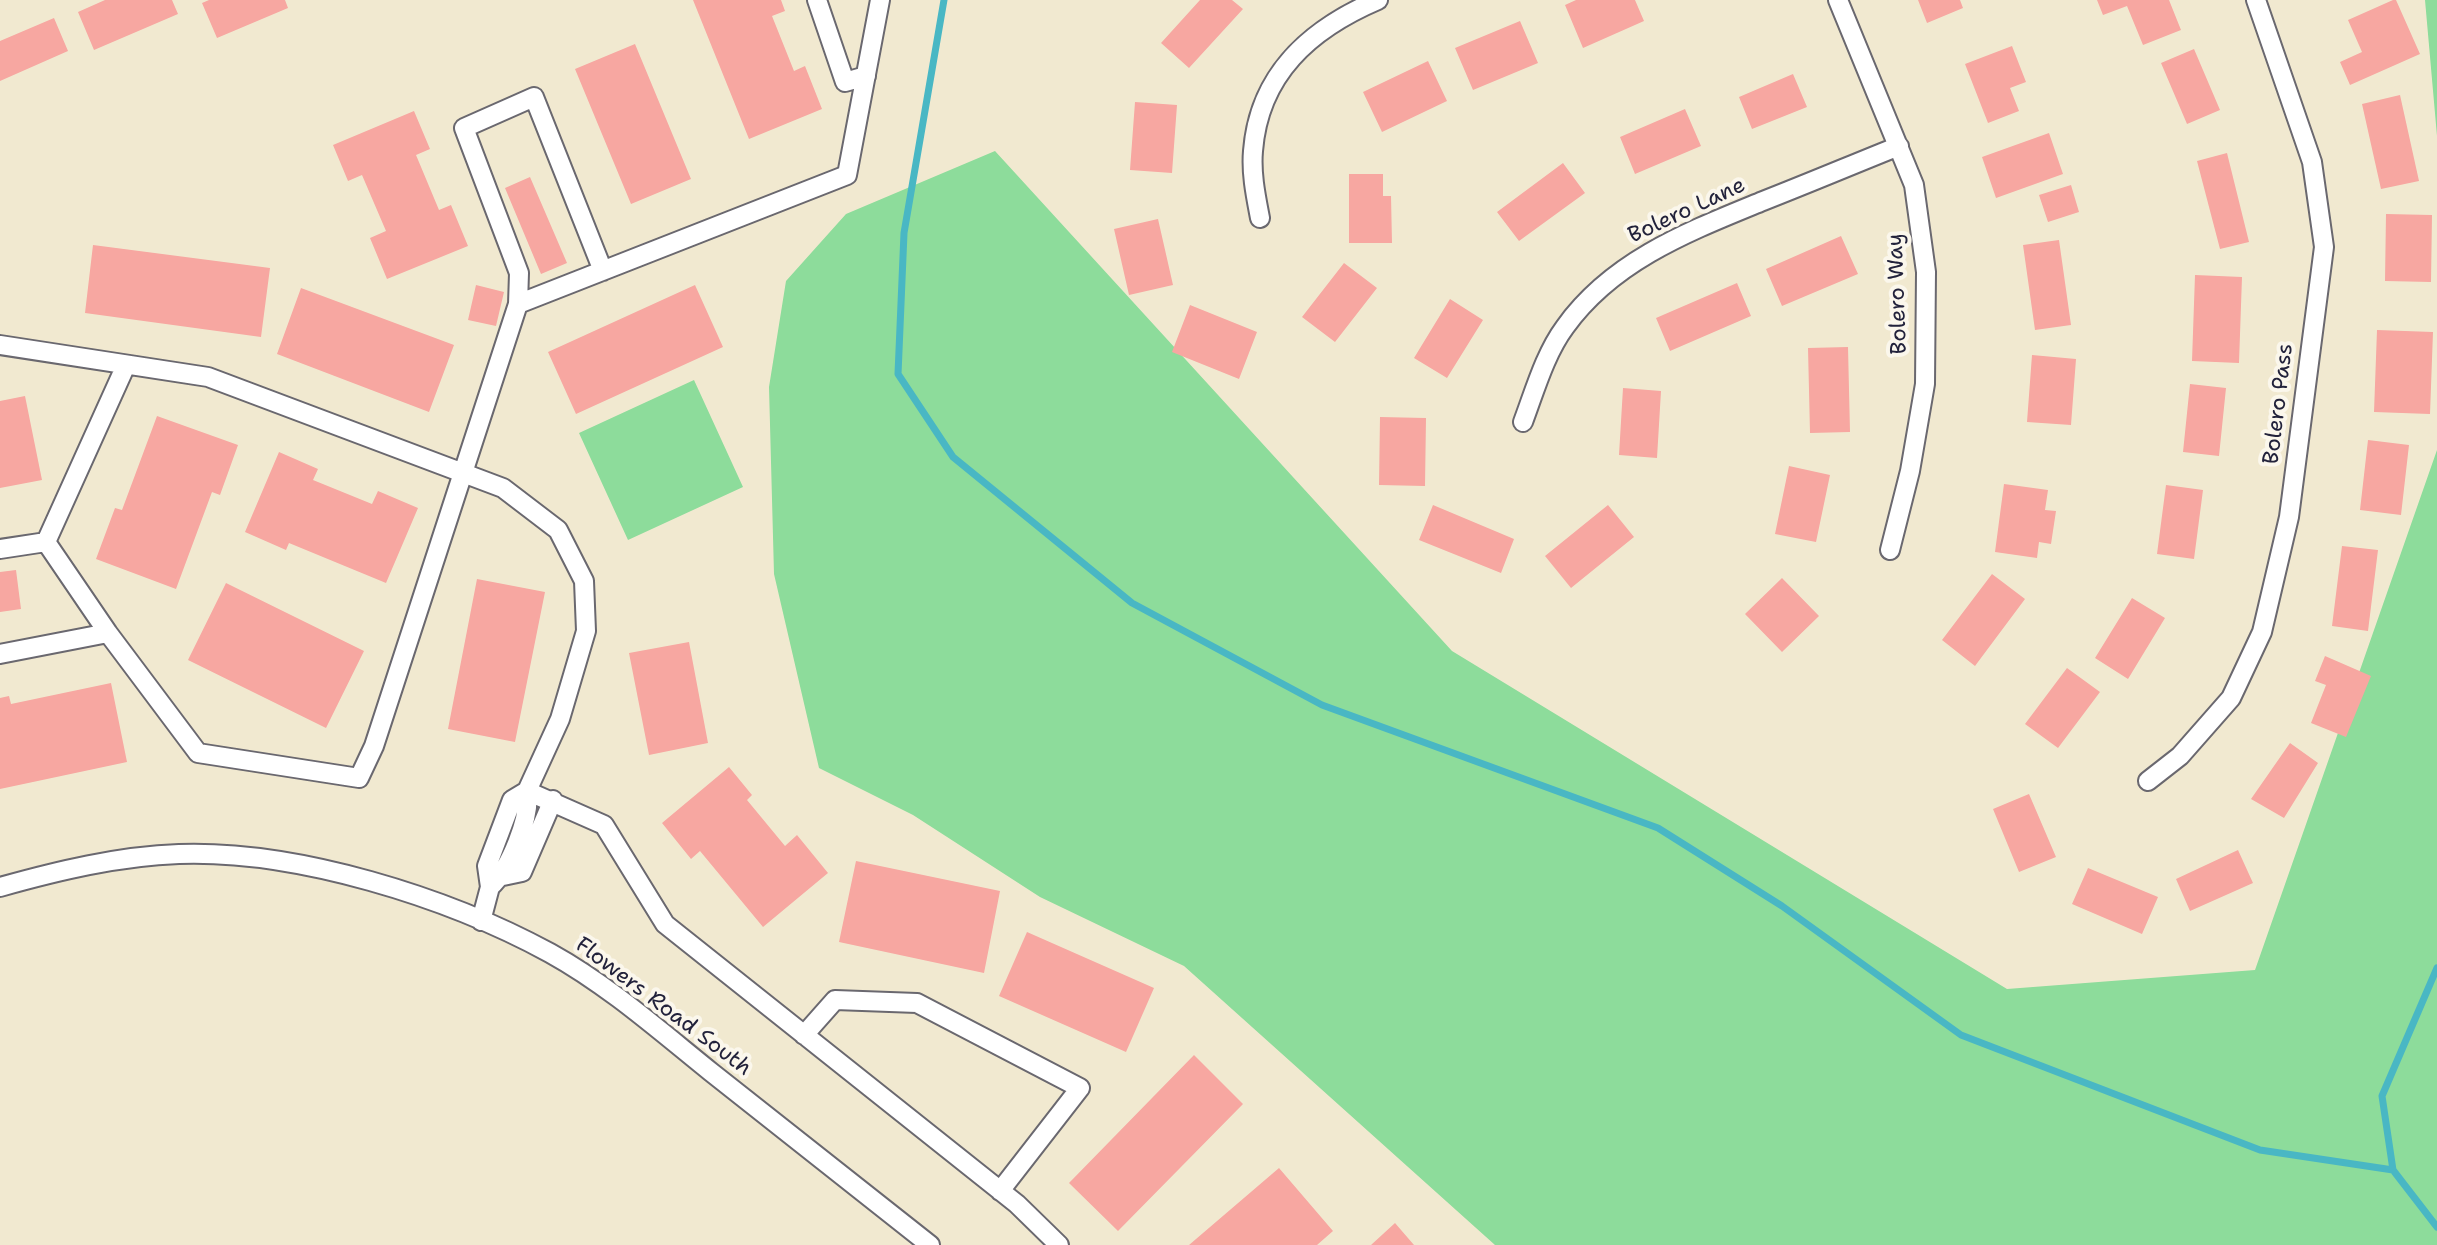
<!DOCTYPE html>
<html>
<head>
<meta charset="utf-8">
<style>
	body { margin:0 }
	canvas { display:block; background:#f1e9d0 }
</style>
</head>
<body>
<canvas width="2437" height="1245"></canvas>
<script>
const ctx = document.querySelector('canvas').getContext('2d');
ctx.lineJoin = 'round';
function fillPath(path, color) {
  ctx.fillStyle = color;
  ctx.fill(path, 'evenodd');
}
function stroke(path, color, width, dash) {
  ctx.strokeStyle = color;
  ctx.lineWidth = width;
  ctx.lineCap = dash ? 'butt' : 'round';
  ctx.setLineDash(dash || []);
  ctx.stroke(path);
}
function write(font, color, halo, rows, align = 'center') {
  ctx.font = font + ' "Shantell Sans",sans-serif';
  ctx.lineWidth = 8;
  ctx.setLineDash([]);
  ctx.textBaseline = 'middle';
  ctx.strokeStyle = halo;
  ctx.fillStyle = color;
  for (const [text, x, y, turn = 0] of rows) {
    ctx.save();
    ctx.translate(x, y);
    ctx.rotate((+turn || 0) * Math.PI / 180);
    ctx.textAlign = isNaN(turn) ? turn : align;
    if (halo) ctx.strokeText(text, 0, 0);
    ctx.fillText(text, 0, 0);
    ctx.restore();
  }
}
const green = new Path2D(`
	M 2425,0 L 2437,0 L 2437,136 Z
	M 995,151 L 1452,651 L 2007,989 L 2255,970 L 2437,450 L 2437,1245 L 1495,1245 L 1184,966 L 1040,897 L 913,815 L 819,768 L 774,574 L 769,387 L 786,281 L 846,214 Z
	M 694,380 L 743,487 L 628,540 L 579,433 Z`);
const stream = new Path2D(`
	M 944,0 L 904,233 L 898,374 L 953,457 L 1132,603 L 1322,705 L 1658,828 L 1782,906 L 1961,1035 L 2260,1150 L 2393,1170
	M 2437,968 L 2382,1096 L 2393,1170 L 2437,1227`);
const building = new Path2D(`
	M 105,0 L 172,0 L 178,14 L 94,50 L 78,12 Z
	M 209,0 L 285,0 L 288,8 L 217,38 L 202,3 Z
	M 693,0 L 781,0 L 785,11 L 772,16 L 794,71 L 805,66 L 822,109 L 749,139 Z
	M 1200,0 L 1232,0 L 1243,9 L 1189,68 L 1161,43 Z
	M 1576,0 L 1635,0 L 1644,21 L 1583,48 L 1565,5 Z
	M 1918,0 L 1960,0 L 1963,8 L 1927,23 Z
	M 2097,0 L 2169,0 L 2181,30 L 2143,45 L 2127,6 L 2103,15 Z
	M 2393,0 L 2396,0 L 2420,54 L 2350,85 L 2340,62 L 2362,52 L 2348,20 Z
	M 54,18 L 68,51 L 0,81 L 0,41 Z
	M 1520,21 L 1538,63 L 1473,90 L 1455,48 Z
	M 635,44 L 691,179 L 631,204 L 575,69 Z
	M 2012,46 L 2026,82 L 2010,88 L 2019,111 L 1988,123 L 1965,64 Z
	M 2194,49 L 2220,110 L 2187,124 L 2161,63 Z
	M 1428,61 L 1447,101 L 1382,132 L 1363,92 Z
	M 1793,74 L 1807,107 L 1752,129 L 1739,97 Z
	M 2400,95 L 2419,181 L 2381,189 L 2362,104 Z
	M 1135,102 L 1177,105 L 1172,173 L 1130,170 Z
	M 1685,109 L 1701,146 L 1635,174 L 1620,137 Z
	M 414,111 L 430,149 L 416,155 L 439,210 L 451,205 L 468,246 L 387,279 L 370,238 L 386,231 L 362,175 L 348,181 L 333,145 Z
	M 2049,133 L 2063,174 L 1996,198 L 1982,157 Z
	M 2227,153 L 2249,242 L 2220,249 L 2197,161 Z
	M 1563,163 L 1585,193 L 1519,241 L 1497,212 Z
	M 1349,174 L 1383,174 L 1383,196 L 1391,196 L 1392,243 L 1349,243 Z
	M 530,177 L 567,263 L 541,274 L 505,188 Z
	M 2071,185 L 2079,212 L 2048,222 L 2039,195 Z
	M 2386,214 L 2432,215 L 2431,282 L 2385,281 Z
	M 1158,219 L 1173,285 L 1129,295 L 1114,229 Z
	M 1841,236 L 1858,274 L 1782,306 L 1766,269 Z
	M 2059,240 L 2071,325 L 2035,330 L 2023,245 Z
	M 93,245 L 270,268 L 261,337 L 85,313 Z
	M 1344,263 L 1377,288 L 1335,342 L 1302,317 Z
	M 2195,275 L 2242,277 L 2239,363 L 2192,361 Z
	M 1737,283 L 1751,316 L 1670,351 L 1656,318 Z
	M 476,285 L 504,292 L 496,326 L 468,320 Z
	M 695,285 L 723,347 L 576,414 L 548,352 Z
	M 301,288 L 454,345 L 429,412 L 277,354 Z
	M 1450,299 L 1483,320 L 1447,378 L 1414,358 Z
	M 1190,305 L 1257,332 L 1239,379 L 1172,352 Z
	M 2377,330 L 2433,332 L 2430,414 L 2374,412 Z
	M 1848,347 L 1850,432 L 1810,433 L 1808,348 Z
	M 2032,355 L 2076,359 L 2071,425 L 2027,422 Z
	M 2190,384 L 2226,388 L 2219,456 L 2183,452 Z
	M 1623,388 L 1661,391 L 1657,458 L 1619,455 Z
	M 25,396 L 42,480 L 0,488 L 0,401 Z
	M 157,416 L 238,445 L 220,495 L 212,492 L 176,589 L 96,559 L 115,508 L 122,510 Z
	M 1380,417 L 1426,418 L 1425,486 L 1379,485 Z
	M 2368,440 L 2409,445 L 2401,515 L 2360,510 Z
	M 279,452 L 318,469 L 313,480 L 372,504 L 378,491 L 418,508 L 386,583 L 289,543 L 286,550 L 245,532 Z
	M 1789,466 L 1830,475 L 1816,542 L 1775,534 Z
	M 2004,484 L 2048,490 L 2045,510 L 2056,511 L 2051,544 L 2039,542 L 2037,558 L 1995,552 Z
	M 2166,485 L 2203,490 L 2194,559 L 2157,554 Z
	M 1433,505 L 1514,539 L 1501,573 L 1419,540 Z
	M 1608,505 L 1634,537 L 1571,588 L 1545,556 Z
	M 2342,546 L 2378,550 L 2368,631 L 2332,626 Z
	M 16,570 L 21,609 L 0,612 L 0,572 Z
	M 1992,574 L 2025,599 L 1975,666 L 1942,640 Z
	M 1782,578 L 1819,616 L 1782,652 L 1745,614 Z
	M 477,579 L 545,592 L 515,742 L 448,729 Z
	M 226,583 L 364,651 L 326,728 L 188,660 Z
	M 2132,598 L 2165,618 L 2128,679 L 2095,658 Z
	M 689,642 L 708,743 L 649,755 L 629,653 Z
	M 2325,656 L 2371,676 L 2346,737 L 2311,723 L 2326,685 L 2315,681 Z
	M 2067,668 L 2100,692 L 2058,748 L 2025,724 Z
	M 111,683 L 127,762 L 0,789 L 0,698 L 9,696 L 11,704 Z
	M 2290,743 L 2318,763 L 2284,818 L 2251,799 Z
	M 729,767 L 752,795 L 747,800 L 785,846 L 797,835 L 828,873 L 763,927 L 700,851 L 691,859 L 662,823 Z
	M 2029,794 L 2056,857 L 2019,872 L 1993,809 Z
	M 2238,850 L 2253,883 L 2190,911 L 2176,879 Z
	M 856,861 L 1000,891 L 984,973 L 839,942 Z
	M 2088,868 L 2158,897 L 2142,934 L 2072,904 Z
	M 1027,932 L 1154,988 L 1126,1052 L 999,996 Z
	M 1194,1055 L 1243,1104 L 1118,1231 L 1069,1183 Z
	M 1279,1168 L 1333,1231 L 1317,1245 L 1189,1245 Z
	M 1395,1223 L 1414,1245 L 1371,1245 Z`);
const street = new Path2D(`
	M 817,0 L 845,82 L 866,76
	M 1838,0 L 1914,185 L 1926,272 L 1925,384 L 1910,471 L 1890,550
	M 1260,218 C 1256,197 1251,174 1253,151 C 1259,74 1310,29 1378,0
	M 518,304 L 847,175 L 880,0
	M 0,345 L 208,377 L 503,488 L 558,530 L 584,581 L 586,631 L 560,719 L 527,791 L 604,825 L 665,924 L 1017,1204 L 1059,1245
	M 1523,422 C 1535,390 1545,354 1565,327 C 1613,260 1690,231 1763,201 C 1809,183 1854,164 1899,146
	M 46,542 L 108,633 L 198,753 L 359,778 L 374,746 L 518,304 L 519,273 L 464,128 L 534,97 L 603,271
	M 46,542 L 126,365
	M 0,549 L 46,542
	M 0,654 L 108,633
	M 2148,781 L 2180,756 L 2231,698 L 2262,632 L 2289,517 L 2324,247 L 2312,162 L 2256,0
	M 503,876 L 522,872 L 553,800
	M 0,887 C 57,871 119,856 179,854 C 297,850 447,897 550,953 C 608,985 660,1031 711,1072 C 784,1129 857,1187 930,1245
	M 481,921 L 490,887 L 487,866 L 512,800 L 527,791 C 531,817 510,869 490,887
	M 804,1035 L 835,1000 L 917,1003 L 1080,1088 L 1000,1191`);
const streetNames = [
	["Bolero Lane",1687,211,-25],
	["Bolero Way",1898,294,-92],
	["Bolero Pass",2279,404,-83],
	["Flowers Road South",663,1007,37]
];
fillPath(green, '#8ddc9b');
stroke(stream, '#49b7c4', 7);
fillPath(building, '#f7a7a1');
stroke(street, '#6a686f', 22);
stroke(street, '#fff', 18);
write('22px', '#22223b', '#fbf7ec', streetNames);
</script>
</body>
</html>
